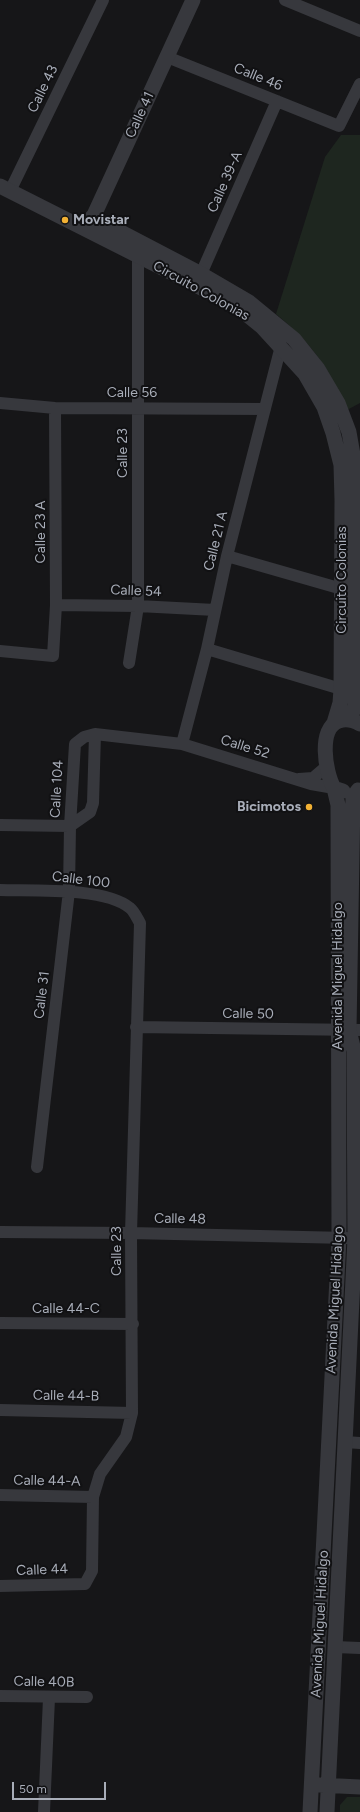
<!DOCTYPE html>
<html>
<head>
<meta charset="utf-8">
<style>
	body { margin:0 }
	#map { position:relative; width:360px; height:1812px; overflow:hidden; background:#161618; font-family:Figtree,sans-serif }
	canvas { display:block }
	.scale { position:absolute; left:12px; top:1782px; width:94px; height:18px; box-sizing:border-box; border:2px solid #a8adb8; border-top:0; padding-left:5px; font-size:12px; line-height:14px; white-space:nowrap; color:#a8adb8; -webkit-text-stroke:3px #111113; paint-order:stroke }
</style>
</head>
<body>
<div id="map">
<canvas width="360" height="1812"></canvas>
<div class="scale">50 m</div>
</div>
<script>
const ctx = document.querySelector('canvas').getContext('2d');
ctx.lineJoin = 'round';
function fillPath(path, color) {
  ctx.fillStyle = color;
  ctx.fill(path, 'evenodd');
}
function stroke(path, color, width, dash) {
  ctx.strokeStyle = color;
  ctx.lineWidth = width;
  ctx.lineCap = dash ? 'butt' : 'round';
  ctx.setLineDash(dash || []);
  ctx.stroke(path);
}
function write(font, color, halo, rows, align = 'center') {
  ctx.font = font + ' Figtree,sans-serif';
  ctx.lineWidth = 4;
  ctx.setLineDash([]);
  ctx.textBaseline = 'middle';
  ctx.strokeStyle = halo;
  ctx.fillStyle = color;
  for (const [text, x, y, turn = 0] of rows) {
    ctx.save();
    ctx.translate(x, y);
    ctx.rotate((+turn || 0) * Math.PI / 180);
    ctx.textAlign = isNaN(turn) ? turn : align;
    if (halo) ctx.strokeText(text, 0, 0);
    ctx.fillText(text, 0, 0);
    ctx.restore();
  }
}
const green = new Path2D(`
	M 341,135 L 360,135 L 360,403 L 347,410 C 339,395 333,380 324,366 C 311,345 294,329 276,314 L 325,157 Z
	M 347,1797 L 360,1797 L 360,1812 L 340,1812 L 340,1805 Z`);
const minor = new Path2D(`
	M 285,0 L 360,31
	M 167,57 L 339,126 L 360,84
	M 10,191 L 103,0
	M 201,274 L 277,101
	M 0,403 L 55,408 L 265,409
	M 227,556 L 349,591
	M 56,605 L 138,606 L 215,610
	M 207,649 L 341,689
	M 0,651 L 53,656 L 56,605 L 55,408
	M 129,663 L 138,606 L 138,257 L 143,251
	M 182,744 L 207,649 L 227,556 L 281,346
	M 299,779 L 313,778 L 327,766
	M 0,825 L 70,826 L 90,812 L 93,803 L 95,734
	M 0,890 C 33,891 105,887 130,908 C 134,911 137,918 140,923 L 131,1233 L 132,1413 L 126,1437 L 100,1474 L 93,1497 L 92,1571 L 85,1584 L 0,1586
	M 136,1027 L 360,1030
	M 37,1167 L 69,891 L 70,826 L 75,744 L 84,737 L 95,734 L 182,744 L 311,784 L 334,788
	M 0,1232 L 131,1233 L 347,1238
	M 0,1323 L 133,1324
	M 0,1410 L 132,1413
	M 345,1442 L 360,1443
	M 0,1495 L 93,1497
	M 335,1647 L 360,1648
	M 0,1696 L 87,1697
	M 44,1812 L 49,1698`);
const tertiary = new Path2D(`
	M 0,186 L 192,283 L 241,310 L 262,327 L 305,374 L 324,407 L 333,433 L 341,465 L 342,500 L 341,689 L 340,703 L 334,723
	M 92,217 L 201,274 L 249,302 L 294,339 L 318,369 L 338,403 L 349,432 L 355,466 L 357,501 L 355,706 L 350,719
	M 89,226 L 193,0
	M 343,791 L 334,788 C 325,772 318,728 339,721 C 347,718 353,720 360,724
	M 319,1785 L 360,1787
	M 310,1812 L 339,1238 L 338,805 L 334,788
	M 327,1812 L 355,1238 L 354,1051 L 349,1030 L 353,797 L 358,790`);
const markers = [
	[65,220,4,"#f2b134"],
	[309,807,4,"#f2b134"]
];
const streetNames = [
	["Calle 46",258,77,22],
	["Calle 43",43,89,-64],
	["Calle 41",140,115,-65],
	["Calle 39-A",225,182,-66],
	["Circuito Colonias",201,291,29],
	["Calle 56",132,393],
	["Calle 23",123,453,-90],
	["Calle 23 A",41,532,-90],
	["Calle 21 A",216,541,-76],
	["Circuito Colonias",342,580,-90],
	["Calle 54",136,591,2],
	["Calle 52",245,747,17],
	["Calle 104",57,789,-87],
	["Calle 100",81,880,7],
	["Avenida Miguel Hidalgo",338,976,-90],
	["Calle 31",42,995,-83],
	["Calle 50",248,1014,1],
	["Calle 48",180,1219,1],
	["Calle 23",117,1251,-90],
	["Avenida Miguel Hidalgo",335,1300,-87],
	["Calle 44-C",66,1309],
	["Calle 44-B",66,1396,1],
	["Calle 44-A",47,1481,1],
	["Calle 44",42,1570,-2],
	["Avenida Miguel Hidalgo",320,1624,-87],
	["Calle 40B",44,1682,1]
];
const poiNames = [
	["Movistar",73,220],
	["Bicimotos",301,807,"right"]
];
fillPath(green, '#1e261f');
stroke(minor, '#37383d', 12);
stroke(tertiary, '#37383d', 15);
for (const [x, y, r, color] of markers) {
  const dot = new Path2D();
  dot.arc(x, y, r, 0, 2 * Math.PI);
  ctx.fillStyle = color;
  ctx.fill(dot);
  stroke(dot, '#111113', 1.5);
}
write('14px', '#a8adb8', '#111113', streetNames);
write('bold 14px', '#a8adb8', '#111113', poiNames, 'left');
</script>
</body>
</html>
